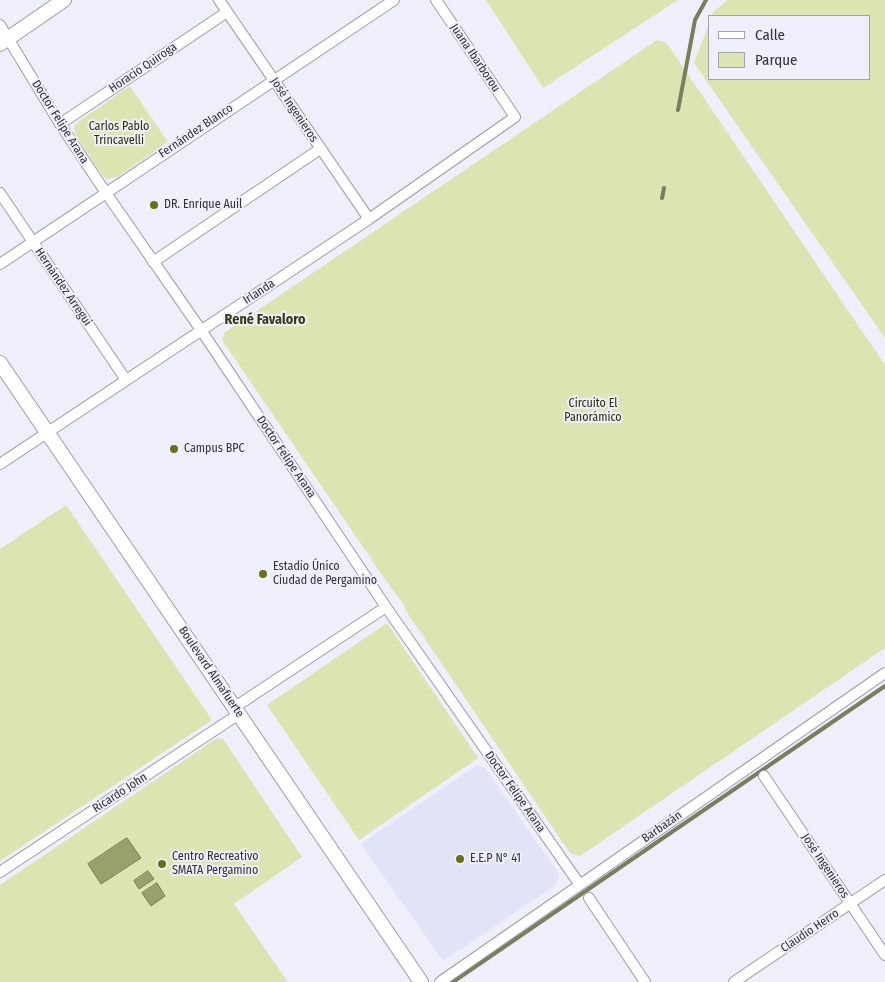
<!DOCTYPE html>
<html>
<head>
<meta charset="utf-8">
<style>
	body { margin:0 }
	#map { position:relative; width:885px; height:982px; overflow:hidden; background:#eeeffb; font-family:"Fira Sans Condensed",sans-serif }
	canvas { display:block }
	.legend { position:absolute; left:708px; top:15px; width:162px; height:65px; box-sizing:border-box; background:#eeeffb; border:1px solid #a3a3ad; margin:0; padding:6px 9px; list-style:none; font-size:15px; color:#323237 }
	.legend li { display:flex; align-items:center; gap:10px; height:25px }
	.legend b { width:25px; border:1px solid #a3a3ad }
</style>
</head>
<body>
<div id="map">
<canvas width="885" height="982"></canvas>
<ul class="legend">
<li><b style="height:6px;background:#fff"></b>Calle</li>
<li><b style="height:14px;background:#dce4b1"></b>Parque</li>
</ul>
</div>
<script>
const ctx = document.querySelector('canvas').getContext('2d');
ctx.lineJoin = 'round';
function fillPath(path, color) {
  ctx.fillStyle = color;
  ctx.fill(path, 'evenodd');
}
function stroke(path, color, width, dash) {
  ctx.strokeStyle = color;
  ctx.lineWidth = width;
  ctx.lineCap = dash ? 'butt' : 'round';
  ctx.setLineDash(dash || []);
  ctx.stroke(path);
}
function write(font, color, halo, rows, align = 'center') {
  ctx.font = font + ' "Fira Sans Condensed",sans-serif';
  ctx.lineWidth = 4;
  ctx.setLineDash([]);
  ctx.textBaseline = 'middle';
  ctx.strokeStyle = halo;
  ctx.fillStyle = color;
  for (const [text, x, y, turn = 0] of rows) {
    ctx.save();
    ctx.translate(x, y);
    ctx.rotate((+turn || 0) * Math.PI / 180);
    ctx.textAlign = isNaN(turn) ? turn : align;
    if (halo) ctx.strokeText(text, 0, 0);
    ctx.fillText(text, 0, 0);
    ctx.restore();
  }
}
const built = new Path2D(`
	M 477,765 L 485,768 L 559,874 L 556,885 L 443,961 L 361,844 Z`);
const green = new Path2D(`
	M 486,0 L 678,0 L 543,88 Z
	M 728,0 L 885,0 L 885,338 L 694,63 L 709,24 L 709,79 L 869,79 L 869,16 L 712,16 L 713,12 Z
	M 657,40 L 666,42 L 885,365 L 885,648 L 580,856 L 570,853 L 404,608 L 405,606 L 394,591 L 393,591 L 222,340 L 224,333 Z
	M 130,86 L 168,142 L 117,177 L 107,179 L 102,175 L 76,136 L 74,126 L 79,121 Z
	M 66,505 L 212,720 L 0,861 L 0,549 Z
	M 387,623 L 478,758 L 359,840 L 267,705 Z
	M 217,738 L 223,739 L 302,857 L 234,904 L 288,982 L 0,982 L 0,885 Z`);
const water = new Path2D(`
	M 127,838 L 141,858 L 101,884 L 88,864 Z
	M 148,871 L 154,879 L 139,889 L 134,881 Z
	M 157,883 L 165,896 L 151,906 L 142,893 Z`);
const stream = new Path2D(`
	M 678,110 L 695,20 L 706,0
	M 662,198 L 664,188
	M 453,982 L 885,686`);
const street = new Path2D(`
	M 219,0 L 369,219
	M 0,25 L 60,124 L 106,193 L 201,330 L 386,607 L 580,885
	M 60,124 L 227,12
	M 0,193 L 126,380
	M 153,262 L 320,149
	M 0,264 L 394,0
	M 0,464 L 369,219 L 515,117 L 436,0
	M 235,707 L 386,607
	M 764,776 L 885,955
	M 0,872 L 239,714
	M 589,898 L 645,982
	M 440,982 L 885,673
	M 734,982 L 885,880`);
const secondary = new Path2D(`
	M 0,44 L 64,0
	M 0,363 L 421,982`);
const markers = [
	[154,205,5,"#687018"],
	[174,449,5,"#687018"],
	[263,574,5,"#687018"],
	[460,859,5,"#687018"],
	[162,864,5,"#687018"]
];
const streetNames = [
	["Juana Ibarborou",475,58,56],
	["Horacio Quiroga",143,68,-34],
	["José Ingenieros",294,110,56],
	["Doctor Felipe Arana",60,122,58],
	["Fernández Blanco",196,131,-34],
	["Hernández Arregui",63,287,56],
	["Irlanda",259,292,-33],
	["Doctor Felipe Arana",286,457,56],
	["Boulevard Almafuerte",211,672,56],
	["Doctor Felipe Arana",515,792,55],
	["Ricardo John",120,793,-33],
	["Barbazán",662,827,-35],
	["José Ingenieros",825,866,56],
	["Claudio Herro",810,931,-34]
];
const parkNames = [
	["Carlos Pablo",119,127],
	["Trincavelli",119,141],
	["Circuito El",593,404],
	["Panorámico",593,418]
];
const poiNames = [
	["DR. Enrique Auil",164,205],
	["Campus BPC",184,449],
	["Estadio Único",273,567],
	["Ciudad de Pergamino",273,581],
	["Centro Recreativo",172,857],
	["SMATA Pergamino",172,871],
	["E.E.P N° 41",470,859]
];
const neighbourhoodNames = [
	["René Favaloro",265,320]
];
fillPath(built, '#e1e3f6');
fillPath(green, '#dce4b1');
fillPath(water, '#98a06c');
stroke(water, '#797f5c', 1);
stroke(stream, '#797f5c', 4);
stroke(street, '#9b9ca7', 12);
stroke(secondary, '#9b9ca7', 16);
stroke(street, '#fff', 10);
stroke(secondary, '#fff', 14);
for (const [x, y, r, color] of markers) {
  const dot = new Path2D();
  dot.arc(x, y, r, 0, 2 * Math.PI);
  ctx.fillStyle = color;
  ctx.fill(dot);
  stroke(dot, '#eeeffb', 2);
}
write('12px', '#323237', '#eeeffb', streetNames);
write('12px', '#2c3006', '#eeeffb', parkNames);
write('12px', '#323237', '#eeeffb', poiNames, 'left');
write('bold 14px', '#373b13', '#eeeffb', neighbourhoodNames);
</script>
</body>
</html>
